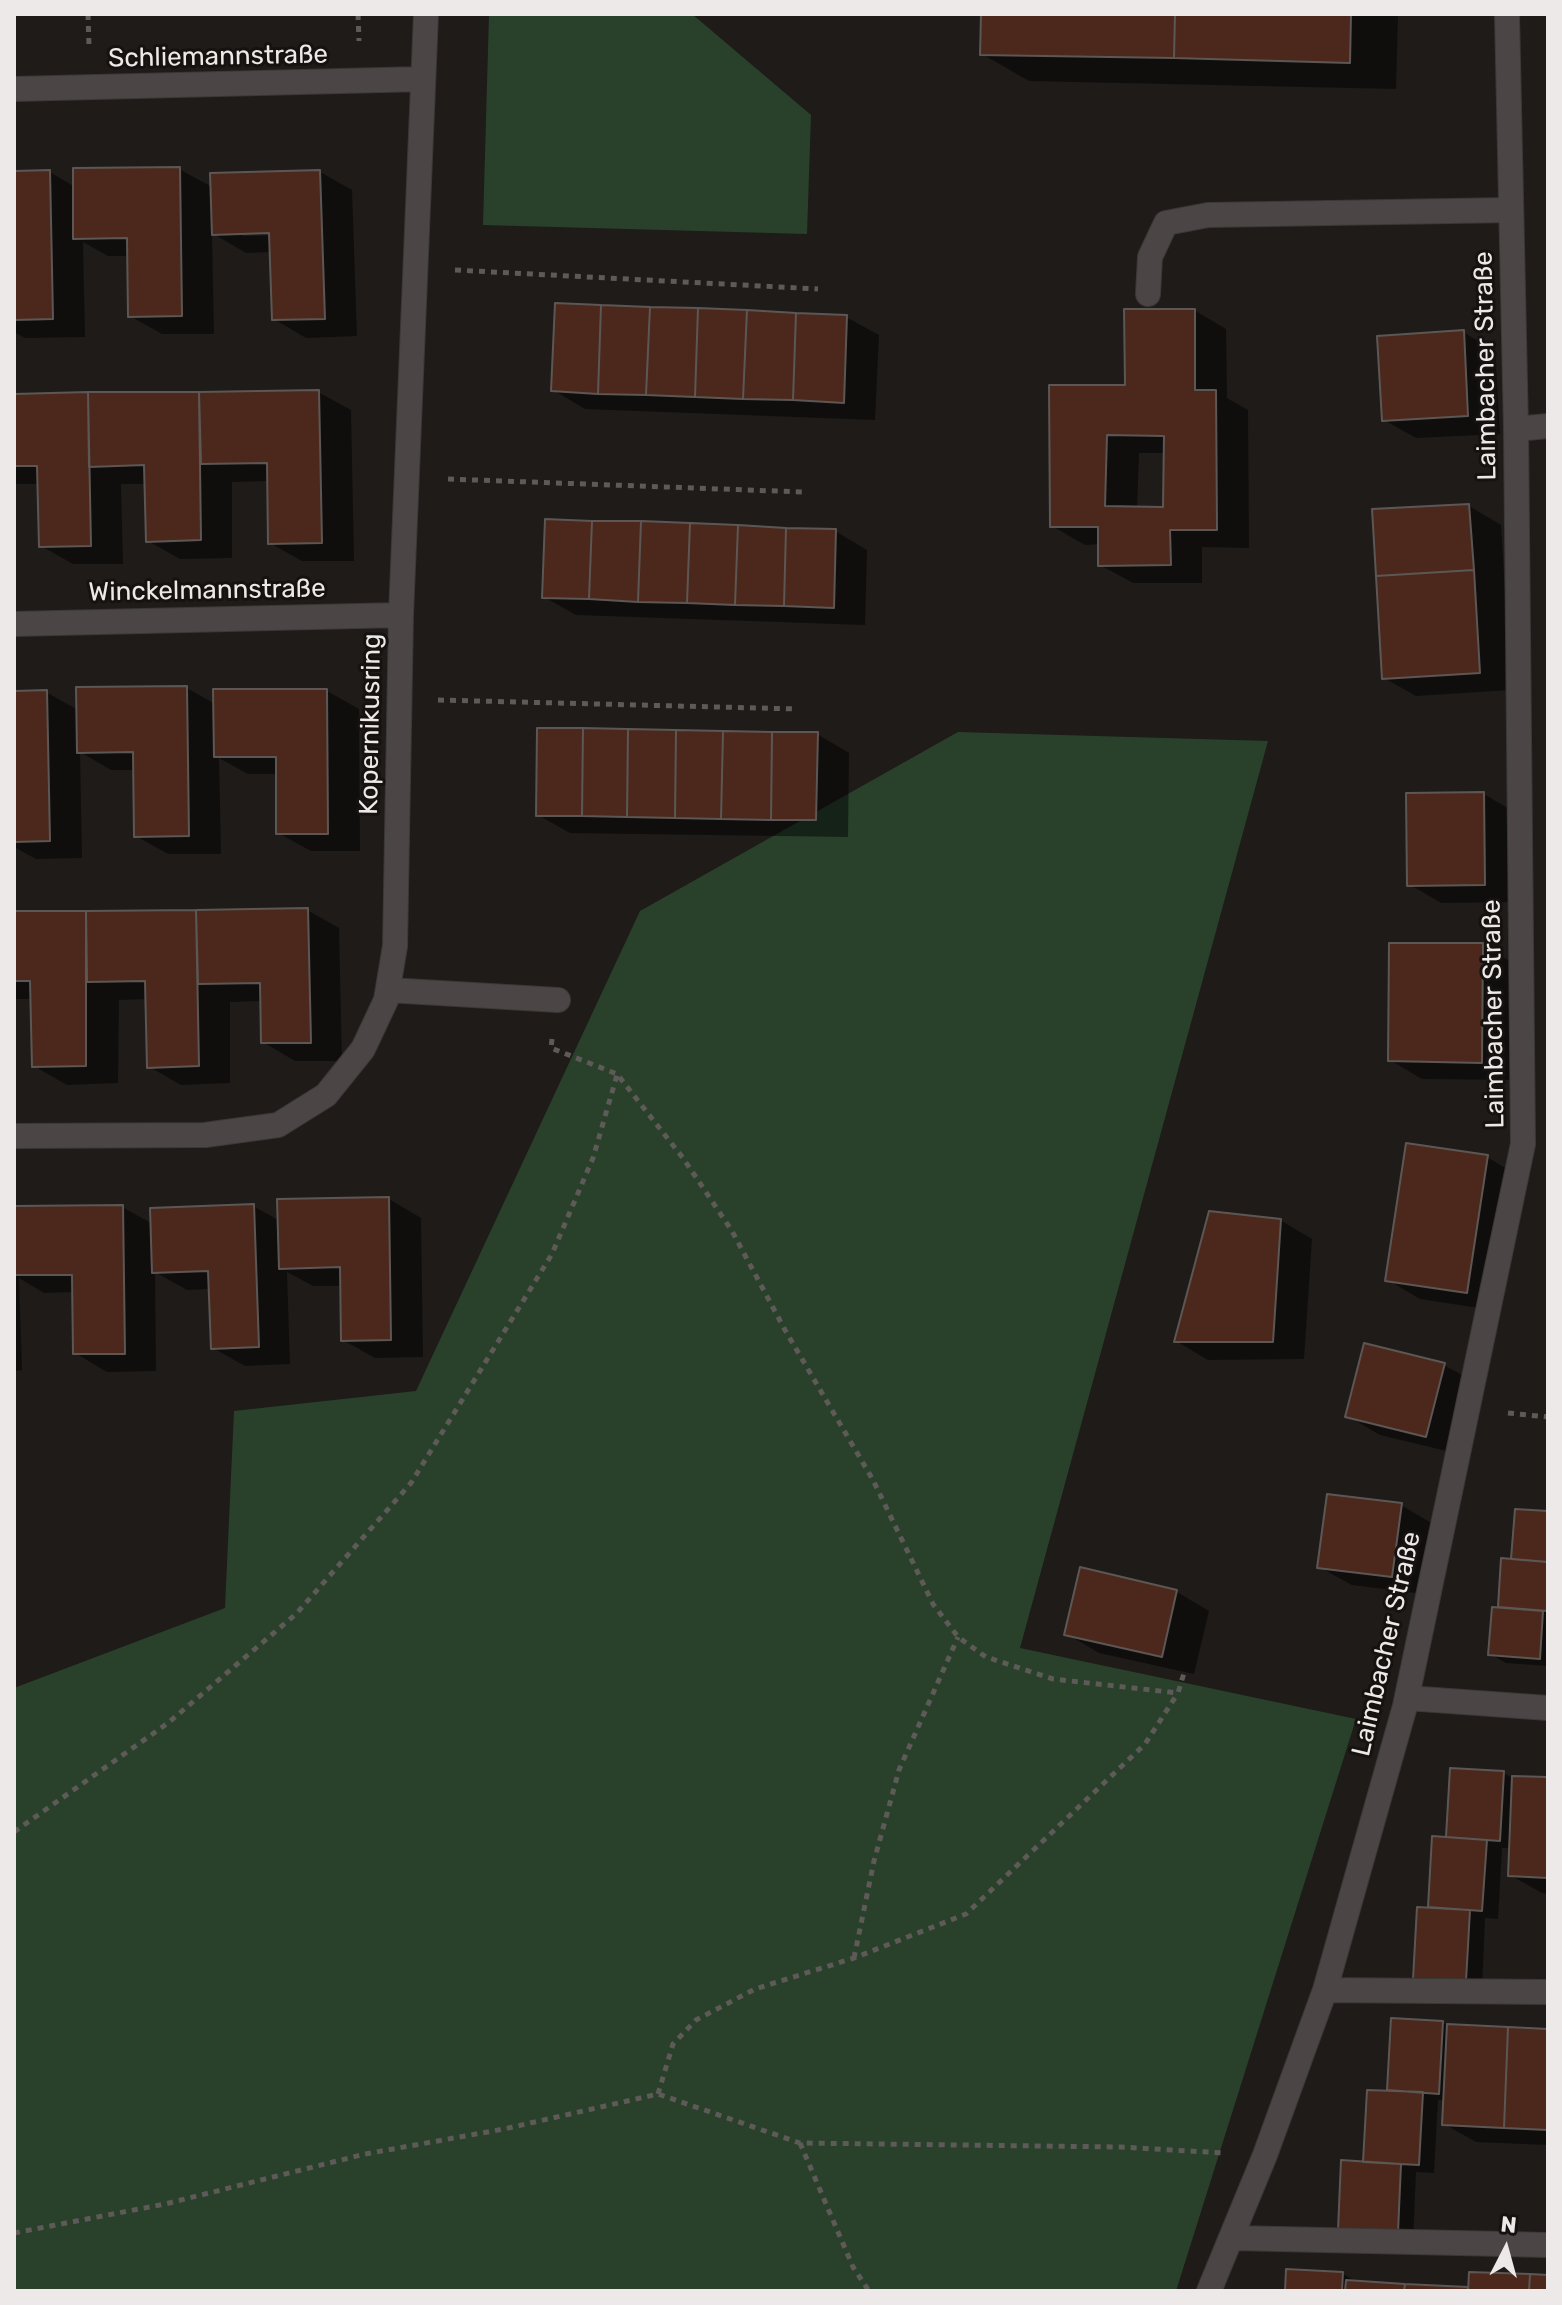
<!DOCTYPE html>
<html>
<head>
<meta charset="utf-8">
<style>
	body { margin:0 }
	#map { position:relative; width:1562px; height:2305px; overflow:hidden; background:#1e1b19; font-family:Rubik,sans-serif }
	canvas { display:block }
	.frame { position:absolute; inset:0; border:16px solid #ece9e8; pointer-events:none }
	.north { position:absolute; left:1466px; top:2209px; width:80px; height:80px; -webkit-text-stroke:6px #151210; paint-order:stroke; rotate:6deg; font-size:22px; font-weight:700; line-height:32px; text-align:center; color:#ece9e8 }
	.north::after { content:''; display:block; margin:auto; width:28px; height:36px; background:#ece9e8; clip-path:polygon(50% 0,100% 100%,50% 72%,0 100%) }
</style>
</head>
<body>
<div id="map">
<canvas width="1562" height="2305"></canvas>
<div class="frame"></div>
<div class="north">N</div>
</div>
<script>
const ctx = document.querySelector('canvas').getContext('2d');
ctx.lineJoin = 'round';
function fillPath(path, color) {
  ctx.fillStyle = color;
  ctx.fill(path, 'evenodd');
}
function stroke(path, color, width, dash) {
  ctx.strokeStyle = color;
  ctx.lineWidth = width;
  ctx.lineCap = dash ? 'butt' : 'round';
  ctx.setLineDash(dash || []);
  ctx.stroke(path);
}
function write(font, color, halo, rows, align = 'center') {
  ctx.font = font + ' Rubik,sans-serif';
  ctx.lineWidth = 6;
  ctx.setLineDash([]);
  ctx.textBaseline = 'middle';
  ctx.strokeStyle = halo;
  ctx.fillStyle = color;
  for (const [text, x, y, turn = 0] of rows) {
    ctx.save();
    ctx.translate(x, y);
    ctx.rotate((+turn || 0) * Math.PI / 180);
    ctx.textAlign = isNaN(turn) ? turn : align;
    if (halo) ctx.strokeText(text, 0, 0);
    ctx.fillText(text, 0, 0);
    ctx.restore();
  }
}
const green = new Path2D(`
	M 489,14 L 692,14 L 811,115 L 807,234 L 483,225 Z
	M 958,732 L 1268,741 L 1020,1648 L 1356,1719 L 1176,2291 L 14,2291 L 14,1688 L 225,1608 L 234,1411 L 416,1391 L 640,911 Z`);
const shadow = new Path2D(`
	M 983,14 L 1398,14 L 1396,89 L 1029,81 L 982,54 Z
	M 179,169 L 212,187 L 320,172 L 352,190 L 357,336 L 306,338 L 274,319 L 272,252 L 246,253 L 212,233 L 214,334 L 162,334 L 130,316 L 129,256 L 108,256 L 83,242 L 85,337 L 25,338 L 14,332 L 14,173 L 50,172 L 75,187 ZM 279,231 L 279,235 L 243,236 L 243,232 Z
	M 1194,310 L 1226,329 L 1227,398 L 1248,410 L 1249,548 L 1202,547 L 1202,583 L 1133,583 L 1100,565 L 1100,544 L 1085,545 L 1052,526 L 1127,387 ZM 1139,453 L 1166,453 L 1165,509 L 1137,509 Z
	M 846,317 L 879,335 L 875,420 L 585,409 L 553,390 Z
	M 1463,332 L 1495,351 L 1500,434 L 1416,438 L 1384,420 Z
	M 318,392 L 351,410 L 354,561 L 302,561 L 270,543 L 269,481 L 232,482 L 232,558 L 180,559 L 148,541 L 146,484 L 121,484 L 123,564 L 73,564 L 41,546 L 39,484 L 14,484 L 14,397 Z
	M 1469,506 L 1501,525 L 1511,690 L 1416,696 L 1384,678 Z
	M 835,531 L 867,550 L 865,625 L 576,615 L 544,597 Z
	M 187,688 L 215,704 L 327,691 L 359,709 L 360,851 L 311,851 L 278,833 L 278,774 L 248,774 L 219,758 L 221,854 L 168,854 L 136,836 L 135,770 L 111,770 L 80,752 L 82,858 L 36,859 L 14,847 L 14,693 L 46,692 L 78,710 Z
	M 817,734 L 849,753 L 848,837 L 570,833 L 538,815 Z
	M 1484,794 L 1516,813 L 1517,902 L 1441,903 L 1409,884 Z
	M 307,910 L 339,928 L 342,1061 L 295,1061 L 263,1042 L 262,1001 L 230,1002 L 230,1083 L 181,1085 L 148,1066 L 147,999 L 119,1000 L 118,1083 L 67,1085 L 34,1066 L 33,999 L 14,999 L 14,913 Z
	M 1482,945 L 1515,964 L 1513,1080 L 1422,1079 L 1390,1060 Z
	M 1487,1157 L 1519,1176 L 1499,1311 L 1420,1299 L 1388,1280 Z
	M 389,1199 L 421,1218 L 423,1357 L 375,1358 L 343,1340 L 342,1286 L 313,1286 L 287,1272 L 290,1364 L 245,1366 L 213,1348 L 210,1289 L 187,1290 L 155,1272 L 156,1371 L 107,1372 L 75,1353 L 74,1292 L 44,1293 L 19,1278 L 22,1370 L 14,1371 L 14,1208 L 122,1207 L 153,1224 L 253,1206 L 280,1221 Z
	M 1280,1220 L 1312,1239 L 1304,1359 L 1208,1360 L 1176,1341 Z
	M 1444,1365 L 1476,1383 L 1459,1454 L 1380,1435 L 1348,1416 Z
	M 1401,1505 L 1433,1524 L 1424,1594 L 1352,1585 L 1319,1567 Z
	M 1548,1513 L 1548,1666 L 1506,1663 L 1490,1654 L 1500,1609 L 1503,1560 L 1513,1561 Z
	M 1081,1570 L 1177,1592 L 1209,1611 L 1194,1674 L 1099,1653 L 1067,1634 Z
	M 1452,1770 L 1504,1773 L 1514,1779 L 1548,1779 L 1548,1894 L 1542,1893 L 1510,1875 L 1511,1848 L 1502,1848 L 1498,1919 L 1485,1918 L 1482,1989 L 1431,1987 L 1430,1910 L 1434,1838 L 1448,1839 Z
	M 1393,2020 L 1548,2031 L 1548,2145 L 1476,2142 L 1444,2124 L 1445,2100 L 1438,2100 L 1434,2173 L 1416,2172 L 1413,2240 L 1356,2238 L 1364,2164 L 1389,2092 Z
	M 1343,2274 L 1359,2283 L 1470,2289 L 1548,2277 L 1548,2291 L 1287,2291 Z`);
const building = new Path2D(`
	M 981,14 L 1175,14 L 1174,58 L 980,55 Z
	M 1175,14 L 1351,14 L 1350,63 L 1174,58 Z
	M 180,167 L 182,316 L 128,317 L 127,238 L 73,239 L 73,168 Z
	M 50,170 L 53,319 L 14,320 L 14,171 Z
	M 320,170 L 325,319 L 272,320 L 269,233 L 212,235 L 210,173 Z
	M 555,303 L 601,305 L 598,394 L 551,391 Z
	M 601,305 L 650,307 L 646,395 L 598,394 Z
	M 650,307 L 698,308 L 695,397 L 646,395 Z
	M 698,308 L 747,310 L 743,399 L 695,397 Z
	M 1124,309 L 1195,309 L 1195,390 L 1216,390 L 1217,530 L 1170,530 L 1171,565 L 1098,566 L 1098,527 L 1050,527 L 1049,385 L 1125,385 ZM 1107,435 L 1164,436 L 1163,507 L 1105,506 Z
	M 747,310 L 796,313 L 793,400 L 743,399 Z
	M 796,313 L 847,315 L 844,403 L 793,400 Z
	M 1464,330 L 1468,416 L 1382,421 L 1377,336 Z
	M 319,390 L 322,543 L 268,544 L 267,463 L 201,464 L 199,392 Z
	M 88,392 L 91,546 L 39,547 L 37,466 L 14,466 L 14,394 Z
	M 88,392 L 199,392 L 201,540 L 146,542 L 144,465 L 89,467 Z
	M 1469,504 L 1474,570 L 1376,576 L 1372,509 Z
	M 545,519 L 592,521 L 589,599 L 542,598 Z
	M 592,521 L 641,521 L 638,602 L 589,599 Z
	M 641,521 L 690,523 L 687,603 L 638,602 Z
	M 690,523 L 738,525 L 735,605 L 687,603 Z
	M 738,525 L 786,528 L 784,606 L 735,605 Z
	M 786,528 L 836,529 L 834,608 L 784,606 Z
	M 1474,570 L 1480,673 L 1382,679 L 1376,576 Z
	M 187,686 L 189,836 L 134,837 L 133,752 L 77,753 L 76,687 Z
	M 213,689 L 327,689 L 328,834 L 276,834 L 276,757 L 214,757 Z
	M 47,690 L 50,841 L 14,842 L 14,691 Z
	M 537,728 L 583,728 L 582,816 L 536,816 Z
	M 583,728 L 628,729 L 627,817 L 582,816 Z
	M 628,729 L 676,730 L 675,818 L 627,817 Z
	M 676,730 L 723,731 L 721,819 L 675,818 Z
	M 723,731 L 772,732 L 771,820 L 721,819 Z
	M 772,732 L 818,732 L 816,820 L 771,820 Z
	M 1484,792 L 1485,885 L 1407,886 L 1406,793 Z
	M 308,908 L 311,1043 L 261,1043 L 260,983 L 198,984 L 196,910 Z
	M 196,910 L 199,1066 L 147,1068 L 145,981 L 87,982 L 86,911 Z
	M 14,911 L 86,911 L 86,1066 L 32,1067 L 30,981 L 14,981 Z
	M 1389,943 L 1483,943 L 1482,1063 L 1388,1061 Z
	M 1406,1143 L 1488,1155 L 1467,1293 L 1385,1281 Z
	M 389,1197 L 391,1340 L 341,1341 L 340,1267 L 279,1269 L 277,1199 Z
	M 254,1204 L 259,1347 L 211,1349 L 208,1271 L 152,1273 L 150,1208 Z
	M 123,1205 L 125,1354 L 73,1354 L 72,1275 L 14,1275 L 14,1206 Z
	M 1209,1211 L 1281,1219 L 1273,1342 L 1174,1342 Z
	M 1364,1343 L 1445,1363 L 1426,1437 L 1345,1417 Z
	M 1327,1494 L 1402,1503 L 1392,1577 L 1317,1568 Z
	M 1515,1509 L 1548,1511 L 1548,1562 L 1511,1559 Z
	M 1501,1558 L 1548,1562 L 1548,1611 L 1498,1607 Z
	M 1080,1567 L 1177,1590 L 1162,1657 L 1064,1635 Z
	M 1492,1607 L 1543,1611 L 1540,1659 L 1488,1655 Z
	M 1450,1768 L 1504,1771 L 1500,1841 L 1446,1837 Z
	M 1512,1776 L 1548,1777 L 1548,1878 L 1508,1876 Z
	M 1432,1836 L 1487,1840 L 1482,1911 L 1428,1907 Z
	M 1417,1907 L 1470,1910 L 1466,1981 L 1413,1979 Z
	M 1391,2018 L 1443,2021 L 1439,2094 L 1387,2090 Z
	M 1447,2024 L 1508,2027 L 1504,2128 L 1442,2125 Z
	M 1508,2027 L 1548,2029 L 1548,2130 L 1504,2128 Z
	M 1367,2090 L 1423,2092 L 1419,2165 L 1363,2162 Z
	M 1341,2160 L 1401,2164 L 1398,2232 L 1338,2230 Z
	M 1286,2269 L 1343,2272 L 1342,2291 L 1285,2291 Z
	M 1469,2272 L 1530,2274 L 1529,2291 L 1468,2291 Z
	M 1530,2274 L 1548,2275 L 1548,2291 L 1529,2291 Z
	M 1346,2280 L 1405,2284 L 1404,2291 L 1345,2291 Z
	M 1405,2284 L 1468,2287 L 1467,2291 L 1404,2291 Z`);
const path = new Path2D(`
	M 88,14 L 89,46
	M 358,14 L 359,41
	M 455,270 L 818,289
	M 448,479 L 803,492
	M 438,700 L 797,709
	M 552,1039 L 551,1048 L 617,1074 L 683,1158 L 732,1231 L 785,1330 L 873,1480 L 933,1604 L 958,1637 L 986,1657 L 1053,1679 L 1178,1693 L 1184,1673
	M 1508,1413 L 1548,1417
	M 14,1832 L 168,1723 L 296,1614 L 411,1483 L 552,1254 L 593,1158 L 617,1075
	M 854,1958 L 874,1861 L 899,1770 L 958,1637
	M 658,2094 L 673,2044 L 696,2020 L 755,1989 L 854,1958 L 966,1914 L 1145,1744 L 1178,1693
	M 800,2143 L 853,2267 L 869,2291
	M 14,2233 L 165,2204 L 365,2154 L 504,2129 L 658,2094 L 800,2143 L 1120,2147 L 1224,2153`);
const minor = new Path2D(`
	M 14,89 L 423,79
	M 1148,294 L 1150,257 L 1166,223 L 1208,215 L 1511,210
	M 1516,429 L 1548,426
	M 14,624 L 401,615
	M 388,990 L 558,1000
	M 14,1136 L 205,1135 L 278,1125 L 326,1095 L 363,1049 L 386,1000 L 395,946 L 401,615 L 426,14
	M 1407,1698 L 1548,1708
	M 1325,1990 L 1548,1992
	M 1233,2238 L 1548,2245
	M 1209,2291 L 1265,2155 L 1325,1990 L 1405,1706 L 1523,1144 L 1516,429 L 1507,14`);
const streetNames = [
	["Schliemannstraße",218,57,-1],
	["Laimbacher Straße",1486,366,-91],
	["Winckelmannstraße",207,591,-1],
	["Kopernikusring",371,724,-89],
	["Laimbacher Straße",1494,1014,-91],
	["Laimbacher Straße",1387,1644,-77]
];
fillPath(green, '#29412b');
fillPath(shadow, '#0007');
fillPath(building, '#4b281b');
stroke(building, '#5c5755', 2);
stroke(minor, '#3a3837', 26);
stroke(path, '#5d5a58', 5, [6, 6]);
stroke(minor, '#4b4645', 24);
write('26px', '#ece9e8', '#151210', streetNames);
</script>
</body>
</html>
